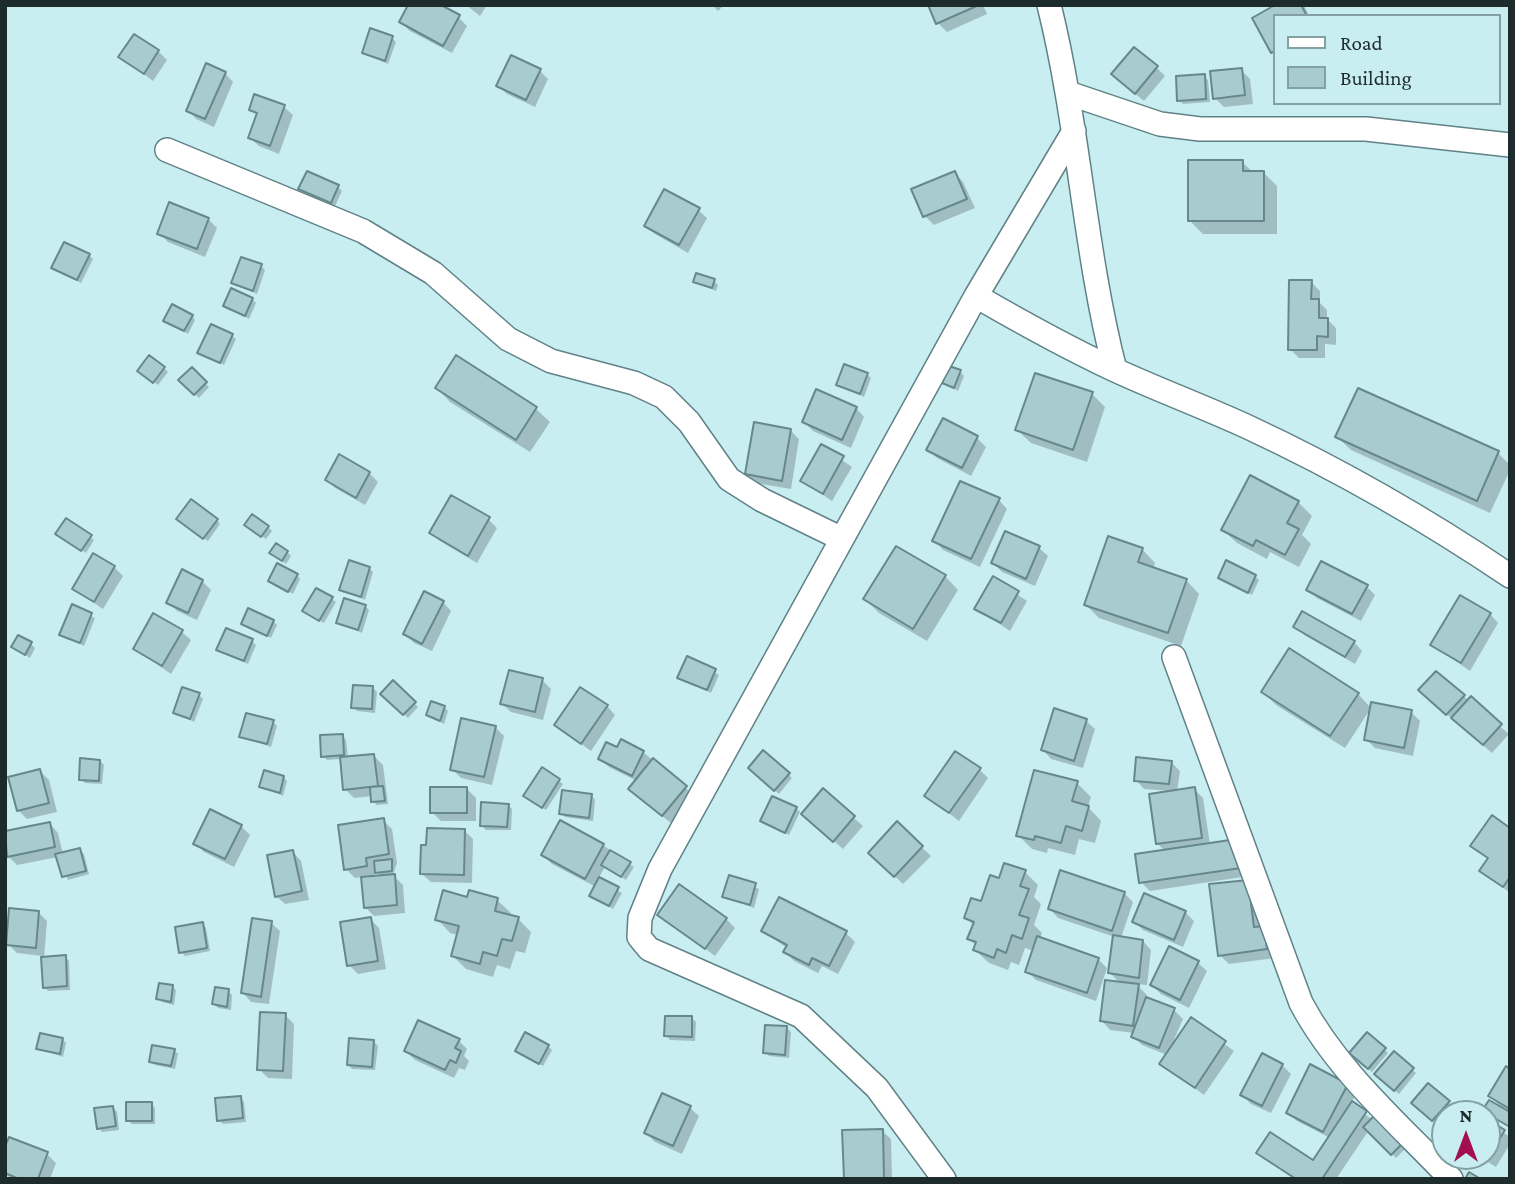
<!DOCTYPE html>
<html>
<head>
<meta charset="utf-8">
<style>
	body { margin:0 }
	#map { position:relative; width:1515px; height:1184px; overflow:hidden; background:#c9eef2; font-family:"Crimson Pro",serif }
	canvas { display:block }
	.frame { position:absolute; inset:0; border:7px solid #1d2b2d; pointer-events:none }
	.legend { position:absolute; left:1273px; top:14px; width:228px; height:91px; box-sizing:border-box; background:#c9eef2; border:2px solid #84a0a3; margin:0; padding:9px 12px; list-style:none; font-size:21px; color:#1d2b2d }
	.legend li { display:flex; align-items:center; gap:14px; height:35px }
	.legend b { width:35px; border:2px solid #84a0a3 }
	.north { position:absolute; left:1431px; top:1100px; width:70px; height:70px; box-sizing:border-box; background:#c9eef2; border:2px solid #84a0a3; border-radius:50%; rotate:0deg; font-size:19px; font-weight:700; line-height:28px; text-align:center; color:#1d2b2d }
	.north::after { content:''; display:block; margin:auto; width:24px; height:32px; background:#a20e51; clip-path:polygon(50% 0,100% 100%,50% 72%,0 100%) }
</style>
</head>
<body>
<div id="map">
<canvas width="1515" height="1184"></canvas>
<div class="frame"></div>
<ul class="legend">
<li><b style="height:9px;background:#fff"></b>Road</li>
<li><b style="height:19px;background:#a7cbcf"></b>Building</li>
</ul>
<div class="north">N</div>
</div>
<script>
const ctx = document.querySelector('canvas').getContext('2d');
ctx.lineJoin = 'round';
function fillPath(path, color) {
  ctx.fillStyle = color;
  ctx.fill(path, 'evenodd');
}
function stroke(path, color, width, dash) {
  ctx.strokeStyle = color;
  ctx.lineWidth = width;
  ctx.lineCap = dash ? 'butt' : 'round';
  ctx.setLineDash(dash || []);
  ctx.stroke(path);
}
const shadow = new Path2D(`
	M 466,5 L 487,5 L 480,16 Z
	M 712,5 L 724,5 L 718,11 Z
	M 930,5 L 983,5 L 987,14 L 947,32 L 938,23 Z
	M 1279,5 L 1304,5 L 1309,16 L 1275,16 L 1275,55 L 1254,19 Z
	M 458,17 L 467,26 L 452,53 L 410,31 L 401,22 Z
	M 392,38 L 396,42 L 388,64 L 364,53 Z
	M 158,51 L 167,60 L 153,81 L 121,57 Z
	M 1156,67 L 1165,76 L 1144,101 L 1122,83 Z
	M 1241,70 L 1250,79 L 1253,104 L 1224,107 L 1215,98 Z
	M 540,71 L 548,79 L 535,107 L 507,94 L 498,85 Z
	M 225,73 L 233,82 L 214,127 L 196,119 L 188,110 Z
	M 1204,76 L 1208,80 L 1210,102 L 1183,104 L 1179,100 Z
	M 284,107 L 293,115 L 279,154 L 259,146 L 250,138 L 258,116 L 251,109 Z
	M 1242,162 L 1253,172 L 1263,172 L 1277,186 L 1277,234 L 1203,234 L 1190,221 Z
	M 955,173 L 963,182 L 975,208 L 934,225 L 925,216 L 914,190 Z
	M 338,187 L 342,191 L 335,206 L 301,188 Z
	M 698,210 L 707,218 L 688,253 L 655,234 L 646,226 Z
	M 208,219 L 217,228 L 205,257 L 168,242 L 159,233 Z
	M 89,255 L 93,259 L 81,283 L 54,268 Z
	M 261,266 L 265,270 L 257,294 L 233,283 Z
	M 714,281 L 718,285 L 716,291 L 695,282 Z
	M 1311,282 L 1320,291 L 1320,303 L 1327,310 L 1327,319 L 1336,328 L 1336,345 L 1325,344 L 1325,358 L 1299,358 L 1290,349 Z
	M 252,299 L 256,303 L 249,319 L 225,306 Z
	M 192,316 L 195,320 L 188,334 L 170,324 Z
	M 232,336 L 236,339 L 224,365 L 200,352 Z
	M 457,358 L 536,409 L 550,422 L 530,452 L 450,402 L 437,388 Z
	M 164,368 L 168,372 L 158,385 L 143,374 Z
	M 192,370 L 209,387 L 199,398 L 181,380 Z
	M 960,372 L 964,376 L 958,391 L 944,383 Z
	M 867,374 L 871,378 L 864,397 L 838,385 Z
	M 1092,394 L 1105,407 L 1087,462 L 1031,443 L 1017,430 Z
	M 856,408 L 864,417 L 851,448 L 813,431 L 804,422 Z
	M 790,430 L 799,439 L 791,489 L 755,483 L 746,474 Z
	M 1337,437 L 1498,453 L 1510,465 L 1510,470 L 1490,513 L 1351,450 Z
	M 977,438 L 986,447 L 971,476 L 937,458 L 928,450 Z
	M 822,446 L 852,467 L 832,501 L 802,481 Z
	M 369,473 L 378,482 L 365,505 L 335,488 L 327,480 Z
	M 999,500 L 1007,509 L 980,567 L 943,550 L 935,541 Z
	M 1298,502 L 1312,516 L 1302,535 L 1311,544 L 1299,567 L 1270,552 L 1267,559 L 1237,543 L 1223,530 Z
	M 488,519 L 497,528 L 477,563 L 440,541 L 431,533 Z
	M 217,520 L 220,524 L 208,541 L 182,523 Z
	M 268,527 L 272,531 L 266,539 L 250,528 Z
	M 61,537 L 90,537 L 94,540 L 86,553 Z
	M 1039,548 L 1048,556 L 1035,586 L 1002,572 L 993,563 Z
	M 1142,549 L 1155,563 L 1153,569 L 1186,580 L 1199,594 L 1181,646 L 1099,618 L 1086,605 Z
	M 287,552 L 291,556 L 286,564 L 275,556 Z
	M 114,567 L 123,576 L 103,609 L 74,589 Z
	M 369,568 L 373,572 L 365,600 L 341,589 Z
	M 297,575 L 300,579 L 293,594 L 270,581 Z
	M 945,576 L 958,590 L 927,641 L 879,613 L 865,599 Z
	M 1255,576 L 1259,580 L 1252,595 L 1220,577 Z
	M 994,579 L 1027,601 L 1010,631 L 977,609 Z
	M 202,581 L 211,590 L 197,620 L 177,611 L 168,602 Z
	M 1366,586 L 1375,595 L 1361,621 L 1317,598 L 1308,590 Z
	M 332,599 L 336,602 L 324,623 L 309,615 Z
	M 443,602 L 451,611 L 432,651 L 414,643 L 405,634 Z
	M 365,606 L 369,610 L 362,633 L 338,622 Z
	M 73,607 L 95,618 L 84,646 L 61,634 Z
	M 1490,614 L 1498,623 L 1470,671 L 1432,645 Z
	M 273,621 L 277,625 L 271,638 L 243,624 Z
	M 1296,626 L 1354,642 L 1362,651 L 1355,664 L 1304,635 Z
	M 182,632 L 191,640 L 171,674 L 135,649 Z
	M 252,641 L 256,645 L 248,664 L 218,650 Z
	M 31,644 L 35,648 L 30,658 L 13,647 Z
	M 688,658 L 719,675 L 711,693 L 680,677 Z
	M 1436,673 L 1509,734 L 1492,753 L 1429,699 Z
	M 542,680 L 551,689 L 543,720 L 511,712 L 502,704 Z
	M 393,683 L 418,707 L 408,718 L 382,694 Z
	M 373,688 L 377,692 L 375,713 L 357,711 L 353,707 Z
	M 1263,692 L 1358,694 L 1371,708 L 1345,748 L 1276,705 Z
	M 199,695 L 203,699 L 194,722 L 175,712 Z
	M 607,706 L 615,715 L 591,751 L 556,725 Z
	M 444,707 L 448,711 L 444,724 L 428,715 Z
	M 1411,712 L 1420,721 L 1413,756 L 1375,748 L 1366,739 Z
	M 1086,721 L 1095,729 L 1083,768 L 1051,759 L 1043,750 Z
	M 273,722 L 277,726 L 271,747 L 241,736 Z
	M 495,727 L 504,736 L 492,785 L 461,778 L 452,769 Z
	M 342,736 L 346,740 L 348,758 L 374,756 L 383,765 L 388,804 L 376,805 L 372,796 L 354,798 L 345,789 L 341,759 L 327,760 L 323,756 Z
	M 643,752 L 695,796 L 672,824 L 639,797 L 637,781 L 609,767 L 600,759 Z
	M 100,761 L 104,765 L 102,784 L 85,783 L 81,779 Z
	M 1171,762 L 1180,771 L 1177,792 L 1194,789 L 1203,798 L 1210,845 L 1236,841 L 1249,876 L 1150,891 L 1141,882 L 1165,851 L 1158,844 L 1170,791 L 1144,789 L 1136,780 Z
	M 979,769 L 988,778 L 959,821 L 926,796 Z
	M 40,771 L 49,780 L 57,812 L 27,819 L 18,810 Z
	M 754,772 L 788,774 L 792,778 L 779,794 Z
	M 283,777 L 287,781 L 283,796 L 261,786 Z
	M 559,781 L 563,784 L 546,810 L 529,799 Z
	M 1077,783 L 1091,797 L 1088,807 L 1101,821 L 1095,843 L 1079,839 L 1075,855 L 1048,848 L 1047,853 L 1032,849 L 1018,835 Z
	M 467,789 L 476,798 L 476,821 L 441,821 L 432,812 Z
	M 823,791 L 863,826 L 843,849 L 812,822 Z
	M 592,796 L 595,800 L 593,821 L 565,817 L 561,813 Z
	M 508,805 L 512,809 L 511,830 L 486,830 L 482,826 Z
	M 796,808 L 800,812 L 789,835 L 762,821 Z
	M 383,820 L 392,829 L 397,863 L 393,875 L 403,885 L 405,913 L 374,916 L 365,907 L 363,877 L 355,878 L 346,869 ZM 374,869 L 382,877 L 375,877 Z
	M 50,824 L 58,833 L 63,854 L 80,850 L 84,854 L 89,874 L 68,880 L 58,857 L 17,865 L 8,856 L 5,833 Z
	M 897,824 L 931,856 L 903,884 L 879,861 Z
	M 241,826 L 250,835 L 234,867 L 204,852 L 195,843 Z
	M 464,830 L 473,839 L 472,883 L 431,882 L 422,874 Z
	M 1510,830 L 1510,893 L 1481,870 L 1489,860 L 1473,846 Z
	M 603,845 L 634,867 L 626,880 L 605,867 L 598,879 L 622,893 L 613,909 L 591,896 L 596,887 L 552,864 L 543,855 Z
	M 293,852 L 301,861 L 309,900 L 285,904 L 276,896 Z
	M 1025,872 L 1038,885 L 1034,897 L 1041,904 L 1034,925 L 1042,933 L 1040,939 L 1098,959 L 1107,968 L 1096,1001 L 1036,980 L 1027,971 L 1034,951 L 1025,948 L 1019,965 L 1011,962 L 1008,970 L 989,963 L 975,950 L 977,946 L 969,939 L 974,926 L 966,918 L 1000,881 Z
	M 730,877 L 759,889 L 754,908 L 724,896 Z
	M 1211,886 L 1256,890 L 1261,928 L 1275,958 L 1229,964 L 1220,955 Z
	M 1124,893 L 1133,902 L 1121,938 L 1143,941 L 1151,950 L 1147,985 L 1136,984 L 1147,995 L 1146,999 L 1174,1010 L 1183,1019 L 1173,1042 L 1191,1019 L 1234,1051 L 1204,1095 L 1161,1063 L 1167,1055 L 1142,1045 L 1133,1036 L 1134,1033 L 1110,1030 L 1102,1021 L 1121,984 L 1110,973 L 1115,937 L 1058,918 L 1050,909 Z
	M 469,899 L 497,900 L 511,913 L 510,917 L 518,919 L 531,932 L 525,953 L 516,951 L 510,969 L 497,965 L 493,977 L 466,969 L 453,956 L 458,935 L 450,933 L 437,919 Z
	M 779,899 L 846,933 L 855,942 L 838,974 L 822,966 L 818,973 L 794,961 L 785,952 L 787,948 L 763,931 Z
	M 38,912 L 47,921 L 44,958 L 65,957 L 69,961 L 70,990 L 48,991 L 44,987 L 43,956 L 17,953 L 8,944 Z
	M 1185,912 L 1194,921 L 1183,947 L 1143,930 L 1134,921 Z
	M 659,914 L 726,919 L 735,928 L 715,956 Z
	M 370,919 L 379,928 L 386,969 L 358,974 L 349,965 Z
	M 271,923 L 280,931 L 269,1004 L 251,1002 L 243,993 Z
	M 202,924 L 206,928 L 210,951 L 185,956 L 181,952 Z
	M 1170,949 L 1198,963 L 1207,971 L 1189,1008 L 1161,994 L 1152,985 Z
	M 172,986 L 176,990 L 174,1005 L 162,1002 L 158,998 Z
	M 228,991 L 232,995 L 231,1010 L 218,1008 L 214,1004 Z
	M 285,1015 L 294,1024 L 292,1079 L 268,1078 L 259,1069 Z
	M 692,1018 L 696,1022 L 695,1041 L 670,1040 L 666,1036 Z
	M 787,1028 L 791,1032 L 789,1058 L 769,1056 L 765,1052 Z
	M 1367,1034 L 1388,1053 L 1372,1072 L 1351,1053 Z
	M 62,1039 L 66,1043 L 63,1057 L 38,1048 Z
	M 459,1041 L 467,1049 L 464,1056 L 469,1061 L 465,1070 L 459,1068 L 454,1078 L 415,1060 L 406,1051 Z
	M 374,1042 L 378,1046 L 375,1070 L 352,1069 L 348,1065 Z
	M 548,1046 L 552,1050 L 543,1066 L 517,1051 Z
	M 174,1050 L 178,1054 L 175,1069 L 155,1065 L 151,1061 Z
	M 1394,1053 L 1416,1073 L 1399,1094 L 1380,1078 Z
	M 1282,1065 L 1291,1074 L 1271,1113 L 1251,1104 L 1242,1095 Z
	M 1510,1071 L 1510,1127 L 1488,1114 L 1503,1109 L 1490,1096 Z
	M 1347,1085 L 1356,1094 L 1351,1103 L 1407,1147 L 1396,1158 L 1369,1130 L 1336,1179 L 1294,1179 L 1258,1153 L 1313,1163 L 1330,1138 L 1297,1121 L 1288,1113 Z
	M 1429,1085 L 1452,1106 L 1437,1124 L 1417,1107 Z
	M 240,1098 L 244,1102 L 246,1122 L 223,1124 L 219,1120 Z
	M 151,1104 L 155,1108 L 155,1124 L 132,1124 L 128,1120 Z
	M 113,1108 L 117,1112 L 119,1130 L 102,1132 L 99,1128 Z
	M 690,1108 L 699,1116 L 682,1154 L 655,1142 L 646,1133 Z
	M 1487,1121 L 1510,1137 L 1510,1144 L 1496,1167 L 1478,1156 L 1487,1156 Z
	M 882,1131 L 891,1139 L 892,1179 L 846,1179 Z
	M 10,1140 L 47,1154 L 56,1163 L 50,1179 L 11,1179 L 5,1173 Z`);
const building = new Path2D(`
	M 408,5 L 441,5 L 460,15 L 443,46 L 399,22 Z
	M 928,5 L 979,5 L 936,24 Z
	M 1275,5 L 1301,5 L 1307,16 L 1275,16 L 1275,51 L 1271,53 L 1252,18 Z
	M 370,28 L 393,36 L 385,61 L 362,53 Z
	M 134,34 L 159,50 L 144,74 L 118,57 Z
	M 1134,47 L 1158,66 L 1135,94 L 1111,74 Z
	M 511,55 L 541,69 L 526,100 L 496,86 Z
	M 206,63 L 226,72 L 205,119 L 186,111 Z
	M 1242,68 L 1245,95 L 1213,99 L 1210,71 Z
	M 1205,74 L 1206,99 L 1177,101 L 1176,76 Z
	M 254,94 L 285,105 L 270,146 L 248,138 L 257,113 L 249,110 Z
	M 1188,160 L 1243,160 L 1243,171 L 1264,171 L 1264,221 L 1188,221 Z
	M 307,171 L 339,185 L 331,203 L 298,189 Z
	M 955,171 L 967,199 L 923,217 L 911,189 Z
	M 664,189 L 700,208 L 679,245 L 644,226 Z
	M 169,202 L 209,218 L 197,249 L 157,234 Z
	M 64,242 L 90,254 L 77,280 L 51,268 Z
	M 241,257 L 262,264 L 253,291 L 231,283 Z
	M 696,273 L 715,279 L 712,288 L 693,282 Z
	M 1289,280 L 1312,280 L 1311,299 L 1319,299 L 1319,318 L 1328,318 L 1328,337 L 1317,336 L 1317,350 L 1288,350 Z
	M 231,288 L 253,298 L 245,316 L 223,306 Z
	M 172,304 L 193,315 L 184,331 L 163,321 Z
	M 211,324 L 233,334 L 220,363 L 197,353 Z
	M 149,355 L 165,367 L 153,383 L 137,371 Z
	M 456,355 L 537,407 L 516,440 L 435,388 Z
	M 844,364 L 868,373 L 860,394 L 836,385 Z
	M 949,366 L 961,370 L 954,388 L 942,383 Z
	M 192,367 L 207,382 L 194,395 L 178,380 Z
	M 1035,373 L 1093,392 L 1073,450 L 1015,430 Z
	M 1358,388 L 1499,451 L 1477,501 L 1335,437 Z
	M 816,389 L 857,407 L 842,440 L 802,422 Z
	M 943,418 L 978,436 L 962,468 L 926,450 Z
	M 754,422 L 791,429 L 782,481 L 745,474 Z
	M 821,444 L 844,456 L 823,494 L 800,481 Z
	M 339,454 L 370,472 L 356,498 L 325,480 Z
	M 1250,475 L 1299,501 L 1287,523 L 1299,529 L 1285,555 L 1256,540 L 1253,546 L 1221,530 Z
	M 960,481 L 1000,498 L 971,559 L 932,541 Z
	M 451,495 L 490,517 L 468,556 L 429,533 Z
	M 191,499 L 218,519 L 203,539 L 176,519 Z
	M 252,514 L 269,526 L 261,537 L 244,525 Z
	M 66,518 L 92,535 L 81,551 L 55,534 Z
	M 1005,531 L 1040,546 L 1026,579 L 991,563 Z
	M 1108,536 L 1143,548 L 1138,562 L 1187,579 L 1168,633 L 1084,605 Z
	M 276,543 L 288,551 L 282,561 L 269,553 Z
	M 896,546 L 946,575 L 913,629 L 863,599 Z
	M 93,553 L 115,566 L 94,602 L 72,589 Z
	M 349,560 L 370,567 L 361,597 L 339,590 Z
	M 1226,560 L 1256,575 L 1248,593 L 1218,578 Z
	M 1321,561 L 1368,585 L 1352,614 L 1306,590 Z
	M 277,563 L 298,574 L 288,592 L 268,581 Z
	M 182,569 L 203,580 L 188,613 L 166,603 Z
	M 993,576 L 1019,591 L 1001,623 L 974,609 Z
	M 316,588 L 333,597 L 319,621 L 302,611 Z
	M 424,591 L 444,601 L 422,644 L 403,634 Z
	M 1460,595 L 1491,613 L 1461,663 L 1430,645 Z
	M 344,598 L 366,605 L 358,630 L 336,623 Z
	M 72,604 L 92,613 L 80,643 L 59,635 Z
	M 248,608 L 274,620 L 267,636 L 241,624 Z
	M 1302,611 L 1355,641 L 1345,657 L 1293,627 Z
	M 153,613 L 183,630 L 162,666 L 133,649 Z
	M 226,628 L 253,639 L 244,661 L 216,650 Z
	M 18,635 L 32,642 L 25,655 L 11,647 Z
	M 1289,648 L 1359,693 L 1330,736 L 1261,692 Z
	M 687,656 L 716,669 L 707,690 L 677,678 Z
	M 509,670 L 543,678 L 535,712 L 500,704 Z
	M 1436,671 L 1465,695 L 1446,715 L 1418,690 Z
	M 393,680 L 416,702 L 403,715 L 380,694 Z
	M 353,685 L 373,686 L 372,709 L 351,708 Z
	M 182,687 L 200,693 L 190,719 L 173,713 Z
	M 580,687 L 608,705 L 581,744 L 554,725 Z
	M 1471,696 L 1502,724 L 1483,745 L 1451,718 Z
	M 431,701 L 445,706 L 440,721 L 426,715 Z
	M 1371,702 L 1412,710 L 1404,748 L 1364,740 Z
	M 1054,708 L 1087,719 L 1074,761 L 1041,750 Z
	M 246,713 L 274,720 L 267,744 L 239,737 Z
	M 461,718 L 496,726 L 484,777 L 450,770 Z
	M 343,734 L 344,755 L 321,757 L 320,735 Z
	M 621,739 L 644,751 L 632,776 L 598,759 L 606,742 L 617,747 Z
	M 763,750 L 790,773 L 774,791 L 748,768 Z
	M 955,751 L 981,768 L 949,813 L 924,796 Z
	M 374,754 L 378,786 L 343,790 L 340,757 Z
	M 1136,757 L 1172,761 L 1169,784 L 1134,781 Z
	M 80,758 L 100,760 L 99,781 L 79,780 Z
	M 653,758 L 687,786 L 662,816 L 628,789 Z
	M 542,767 L 560,779 L 542,808 L 523,796 Z
	M 40,769 L 49,803 L 17,811 L 8,777 Z
	M 264,770 L 284,776 L 280,793 L 259,787 Z
	M 1034,770 L 1078,781 L 1072,801 L 1089,806 L 1082,831 L 1066,826 L 1061,843 L 1035,836 L 1034,840 L 1016,836 Z
	M 383,786 L 385,801 L 371,802 L 370,787 Z
	M 430,787 L 467,787 L 467,813 L 430,813 Z
	M 1195,787 L 1202,838 L 1156,844 L 1149,794 Z
	M 823,788 L 855,816 L 833,842 L 801,814 Z
	M 562,790 L 592,794 L 589,818 L 559,814 Z
	M 772,796 L 797,807 L 785,833 L 760,821 Z
	M 481,802 L 509,804 L 507,827 L 480,826 Z
	M 210,809 L 242,825 L 225,859 L 193,844 Z
	M 1492,815 L 1510,828 L 1510,877 L 1503,887 L 1479,871 L 1488,858 L 1470,846 Z
	M 384,818 L 389,854 L 366,858 L 367,866 L 344,870 L 338,825 Z
	M 560,820 L 604,844 L 585,879 L 541,855 Z
	M 897,821 L 923,846 L 894,877 L 868,853 Z
	M 50,822 L 55,847 L 7,857 L 5,831 Z
	M 427,828 L 465,829 L 464,875 L 420,874 L 421,845 L 426,845 Z
	M 1237,839 L 1241,868 L 1139,883 L 1135,854 Z
	M 80,848 L 86,871 L 62,877 L 55,854 Z
	M 293,850 L 302,891 L 275,897 L 267,855 Z
	M 610,850 L 631,862 L 621,877 L 601,865 Z
	M 392,859 L 392,871 L 375,873 L 374,861 Z
	M 1004,863 L 1026,870 L 1020,886 L 1029,889 L 1019,915 L 1029,918 L 1022,939 L 1012,935 L 1006,953 L 997,949 L 994,958 L 973,950 L 976,942 L 967,939 L 974,922 L 964,918 L 971,898 L 981,901 L 990,875 L 999,878 Z
	M 1060,870 L 1125,892 L 1112,931 L 1048,909 Z
	M 395,874 L 397,905 L 364,908 L 361,877 Z
	M 729,875 L 756,883 L 750,905 L 722,897 Z
	M 599,877 L 619,887 L 609,906 L 589,896 Z
	M 1248,880 L 1254,927 L 1264,926 L 1267,949 L 1218,956 L 1209,884 Z
	M 679,884 L 727,918 L 705,949 L 657,915 Z
	M 443,890 L 467,897 L 469,890 L 498,898 L 495,911 L 519,917 L 512,941 L 502,939 L 497,956 L 483,952 L 480,964 L 451,956 L 459,926 L 435,920 Z
	M 1144,893 L 1186,911 L 1174,940 L 1132,922 Z
	M 779,897 L 847,931 L 829,966 L 812,958 L 809,965 L 783,952 L 787,945 L 761,931 Z
	M 9,908 L 39,911 L 36,948 L 6,945 Z
	M 371,917 L 378,961 L 347,966 L 340,922 Z
	M 252,918 L 272,921 L 261,997 L 241,993 Z
	M 203,922 L 207,948 L 179,953 L 175,927 Z
	M 1113,935 L 1143,940 L 1139,978 L 1108,973 Z
	M 1037,936 L 1099,958 L 1087,993 L 1025,972 Z
	M 1169,946 L 1199,961 L 1180,1000 L 1150,985 Z
	M 66,955 L 67,986 L 43,988 L 41,957 Z
	M 1105,980 L 1139,984 L 1133,1026 L 1100,1021 Z
	M 159,983 L 173,985 L 171,1002 L 156,999 Z
	M 215,987 L 229,989 L 227,1007 L 212,1004 Z
	M 1146,997 L 1175,1008 L 1159,1048 L 1131,1037 Z
	M 260,1012 L 286,1013 L 283,1071 L 257,1070 Z
	M 665,1016 L 692,1016 L 692,1037 L 664,1036 Z
	M 1191,1017 L 1226,1041 L 1195,1088 L 1159,1064 Z
	M 418,1020 L 460,1039 L 455,1048 L 461,1051 L 456,1063 L 450,1060 L 445,1070 L 404,1051 Z
	M 765,1025 L 787,1026 L 785,1055 L 763,1053 Z
	M 525,1032 L 549,1045 L 539,1064 L 515,1051 Z
	M 1367,1032 L 1386,1048 L 1368,1069 L 1349,1053 Z
	M 40,1033 L 63,1038 L 60,1054 L 36,1049 Z
	M 349,1038 L 374,1040 L 372,1067 L 347,1065 Z
	M 152,1045 L 175,1049 L 171,1066 L 149,1062 Z
	M 1394,1051 L 1414,1068 L 1394,1091 L 1374,1074 Z
	M 1262,1053 L 1283,1064 L 1262,1106 L 1240,1095 Z
	M 1310,1064 L 1348,1084 L 1323,1132 L 1286,1113 Z
	M 1506,1066 L 1510,1069 L 1510,1109 L 1488,1096 Z
	M 1428,1083 L 1450,1101 L 1432,1121 L 1411,1103 Z
	M 662,1093 L 691,1106 L 673,1146 L 644,1133 Z
	M 241,1096 L 243,1118 L 217,1121 L 215,1098 Z
	M 1489,1100 L 1510,1112 L 1510,1127 L 1482,1111 Z
	M 1352,1101 L 1367,1111 L 1322,1179 L 1296,1179 L 1256,1153 L 1270,1132 L 1313,1160 Z
	M 126,1102 L 152,1102 L 152,1121 L 126,1121 Z
	M 113,1106 L 116,1126 L 97,1129 L 94,1108 Z
	M 1376,1114 L 1404,1142 L 1391,1155 L 1363,1127 Z
	M 1487,1119 L 1505,1130 L 1487,1159 L 1481,1156 L 1487,1156 Z
	M 883,1129 L 884,1179 L 844,1179 L 842,1130 Z
	M 9,1137 L 48,1152 L 38,1179 L 19,1179 L 5,1173 L 5,1146 Z
	M 1469,1172 L 1481,1179 L 1465,1179 Z`);
const minor = new Path2D(`
	M 1049,5 C 1079,125 1084,250 1115,370
	M 1068,93 L 1160,124 L 1200,129 L 1366,129 L 1510,145
	M 167,150 L 363,231 L 433,273 L 508,339 L 551,361 L 634,383 L 664,397 L 689,422 L 729,479 L 762,500 L 842,539
	M 976,296 C 1021,322 1066,347 1113,369 C 1158,390 1205,407 1250,428 C 1340,470 1427,520 1510,576
	M 1174,657 L 1301,1003 C 1337,1071 1399,1124 1451,1179
	M 944,1179 L 877,1088 L 801,1016 L 649,949 L 639,937 L 640,918 L 660,869 L 976,296 L 1074,131`);
fillPath(shadow, '#0003');
fillPath(building, '#a7cbcf');
stroke(building, '#66888c', 2);
stroke(minor, '#608286', 26);
stroke(minor, '#fff', 23);
</script>
</body>
</html>
